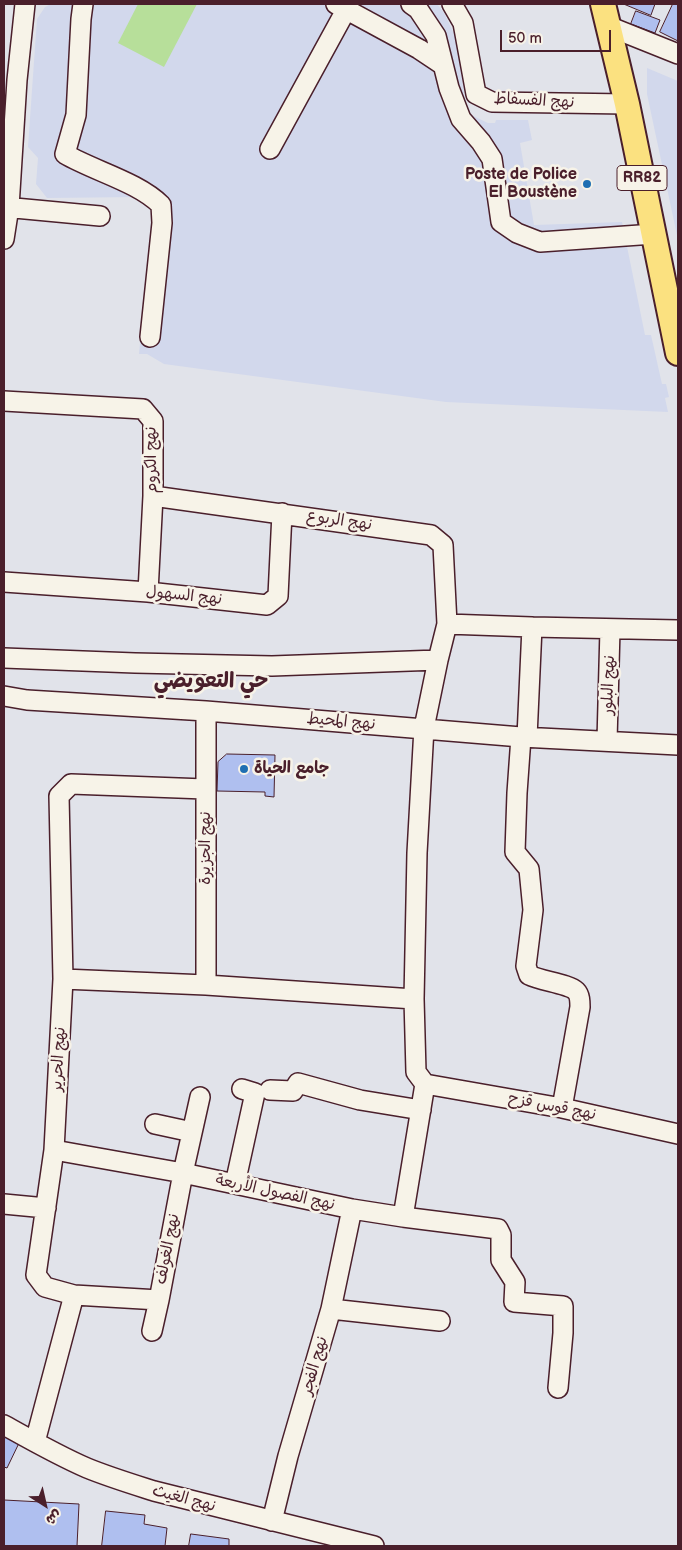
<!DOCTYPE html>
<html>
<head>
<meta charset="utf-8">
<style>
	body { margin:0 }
	#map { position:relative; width:682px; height:1550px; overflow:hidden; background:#e1e3ea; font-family:"Balsamiq Sans","Playpen Sans Arabic",sans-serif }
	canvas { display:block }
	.frame { position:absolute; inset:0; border:5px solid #4a1f2b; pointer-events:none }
	.north { position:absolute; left:20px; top:1480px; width:50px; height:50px; -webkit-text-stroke:4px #f7f3e8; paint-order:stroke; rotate:145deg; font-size:14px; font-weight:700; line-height:20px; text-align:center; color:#4a1f2b }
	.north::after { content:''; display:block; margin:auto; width:18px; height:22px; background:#4a1f2b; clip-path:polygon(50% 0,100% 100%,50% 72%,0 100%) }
	.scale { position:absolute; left:500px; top:30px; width:111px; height:22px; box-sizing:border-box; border:2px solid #4a1f2b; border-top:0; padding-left:6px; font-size:15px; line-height:18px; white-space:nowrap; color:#4a1f2b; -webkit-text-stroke:4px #f7f3e8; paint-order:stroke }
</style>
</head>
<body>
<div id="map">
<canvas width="682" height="1550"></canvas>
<div class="frame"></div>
<div class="north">ش</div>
<div class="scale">50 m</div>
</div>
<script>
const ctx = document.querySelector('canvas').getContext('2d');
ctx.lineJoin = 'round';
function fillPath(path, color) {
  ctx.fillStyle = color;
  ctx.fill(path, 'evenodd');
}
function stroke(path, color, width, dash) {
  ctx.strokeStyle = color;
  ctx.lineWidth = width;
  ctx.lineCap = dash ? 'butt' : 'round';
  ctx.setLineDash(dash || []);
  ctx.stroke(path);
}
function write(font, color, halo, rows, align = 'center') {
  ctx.font = font + ' "Balsamiq Sans","Playpen Sans Arabic",sans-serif';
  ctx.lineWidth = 5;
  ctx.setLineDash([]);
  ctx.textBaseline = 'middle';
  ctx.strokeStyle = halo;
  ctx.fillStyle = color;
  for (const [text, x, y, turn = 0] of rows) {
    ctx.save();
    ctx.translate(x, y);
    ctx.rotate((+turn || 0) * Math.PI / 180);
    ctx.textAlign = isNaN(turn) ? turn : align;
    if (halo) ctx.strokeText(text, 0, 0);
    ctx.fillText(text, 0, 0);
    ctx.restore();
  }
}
const built = new Path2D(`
	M 51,4 L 437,4 L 444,13 L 456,38 L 467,113 L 488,123 L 495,123 L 496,120 L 528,120 L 532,140 L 520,143 L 534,225 L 622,222 L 645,335 L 651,335 L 662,384 L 666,384 L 669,397 L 665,398 L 668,412 L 446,402 L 164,364 L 147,354 L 139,354 L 152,212 L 139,197 L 47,198 L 36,184 L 38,158 L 28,147 L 37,19 L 45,7 Z
	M 647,68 L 678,81 L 678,240 L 647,94 Z`);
const green = new Path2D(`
	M 138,4 L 197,4 L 164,67 L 118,43 Z`);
const building = new Path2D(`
	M 624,4 L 655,4 L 651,15 Z
	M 673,4 L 678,4 L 678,41 L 660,32 Z
	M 636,11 L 660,20 L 655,33 L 631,24 Z
	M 227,754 L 275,755 L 274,797 L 265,796 L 265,792 L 217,791 L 218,762 Z
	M 4,1432 L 20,1441 L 7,1468 L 4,1467 Z
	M 4,1500 L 79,1504 L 77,1546 L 4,1546 Z
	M 106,1511 L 145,1515 L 144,1524 L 167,1528 L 165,1546 L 102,1546 Z
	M 191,1534 L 229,1539 L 229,1546 L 234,1546 L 189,1546 Z`);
const minor = new Path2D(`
	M 83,4 L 81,19 L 76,115 L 65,154 C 94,171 138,182 161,205 L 162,223 L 150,337
	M 336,4 L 419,49 L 443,65
	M 411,4 L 418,9 L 436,36 L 449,88 L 461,119 L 481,142 L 492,159 L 501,222 L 517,233 L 540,242 L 654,234
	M 452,4 L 463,23 L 476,94 L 492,102 L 627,104
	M 608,26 L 678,54
	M 270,149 L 346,10
	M 4,207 L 100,216
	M 4,239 L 9,207 L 17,80 L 25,4
	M 4,401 L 143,409 L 153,421 L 153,496 L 148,592
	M 153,496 L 431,535 L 443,545 L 447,624 L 438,660 L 424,728 L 417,853 L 414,999 L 416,1072 L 425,1084 L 403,1217
	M 4,582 L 148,592 L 267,605 L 278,596 L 282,513
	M 447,624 L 532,627 L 678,630
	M 4,658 L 135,663 L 272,666 L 438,660
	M 4,696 L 27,700 L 206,711 L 521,737 L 678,745
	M 521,737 L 517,793 L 515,852 L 529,869 L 533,910 L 526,966 L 529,975 C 541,981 569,984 576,991 C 580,995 580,1002 580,1007 L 562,1108
	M 527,737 L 532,627
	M 607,741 L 610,629
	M 63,979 L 206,985 L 414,999
	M 206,985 L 206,711
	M 425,1084 L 562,1108 L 678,1134
	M 270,1090 L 293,1091 L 298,1083 L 360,1100 L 421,1110
	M 155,1124 L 192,1132
	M 54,1150 L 183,1173 L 352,1209 L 403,1217 L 498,1229 L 501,1235 L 501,1260 L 515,1282 L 514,1302 L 563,1306 L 563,1333 L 558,1388
	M 235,1184 L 255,1093 L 242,1089
	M 4,1204 L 46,1208
	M 74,1295 L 159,1300 L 183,1173 L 200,1097
	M 331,1309 L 440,1321
	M 152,1331 L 159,1300
	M 4,1425 C 31,1440 59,1456 87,1468 C 109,1477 132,1484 154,1491 L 374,1546
	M 35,1442 L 74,1295 L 45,1287 L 36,1275 L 54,1150 L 63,979 L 59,796 L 71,784 L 205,789
	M 272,1521 L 288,1456 L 331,1309 L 352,1209`);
const major = new Path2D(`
	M 603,4 L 627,104 L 678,353`);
const markers = [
	[587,184,5,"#1f6fb2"],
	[244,769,5,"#1f6fb2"]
];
const shields = [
	[642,178,50]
];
const shieldNames = [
	["RR82",642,178]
];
const streetNames = [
	["نهج الفسفاط",534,101,3],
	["نهج الكروم",152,460,-91],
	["نهج الربوع",339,521,8],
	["نهج السهول",184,596,6],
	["نهج البلور",609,685,-88],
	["نهج المحيط",341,722,5],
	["نهج الجزيرة",206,848,-90],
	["نهج الحرير",59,1059,-87],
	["نهج قوس قزح",552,1107,11],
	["نهج الفصول الأربعة",275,1193,12],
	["نهج الغولف",168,1249,-79],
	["نهج الفجر",315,1366,-74],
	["نهج الغيث",184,1499,15]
];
const poiNames = [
	["Poste de Police",577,175],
	["El Boustène",577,193],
	["جامع الحياة",254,769,"left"]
];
const districtNames = [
	["حي التعويضي",211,682]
];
fillPath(built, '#d2d8ec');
fillPath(green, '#b7df9a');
fillPath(building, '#afbfef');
stroke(building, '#4a1f2b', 1);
stroke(minor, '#4a1f2b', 22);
stroke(major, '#4a1f2b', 28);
stroke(minor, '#f7f3e8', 19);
stroke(major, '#fbe180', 24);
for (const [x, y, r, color] of markers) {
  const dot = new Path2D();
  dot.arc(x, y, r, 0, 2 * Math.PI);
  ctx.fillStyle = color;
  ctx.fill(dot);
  stroke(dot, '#f7f3e8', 2);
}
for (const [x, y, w] of shields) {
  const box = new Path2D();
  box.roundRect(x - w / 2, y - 12.5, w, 25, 4);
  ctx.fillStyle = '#f7f3e8';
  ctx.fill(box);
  stroke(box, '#4a1f2b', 1);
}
write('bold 15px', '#4a1f2b', null, shieldNames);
write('16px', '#4a1f2b', '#f7f3e8', streetNames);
write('bold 16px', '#4a1f2b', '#f7f3e8', poiNames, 'right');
write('bold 21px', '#4a1f2b', '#f7f3e8', districtNames);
</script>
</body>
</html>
